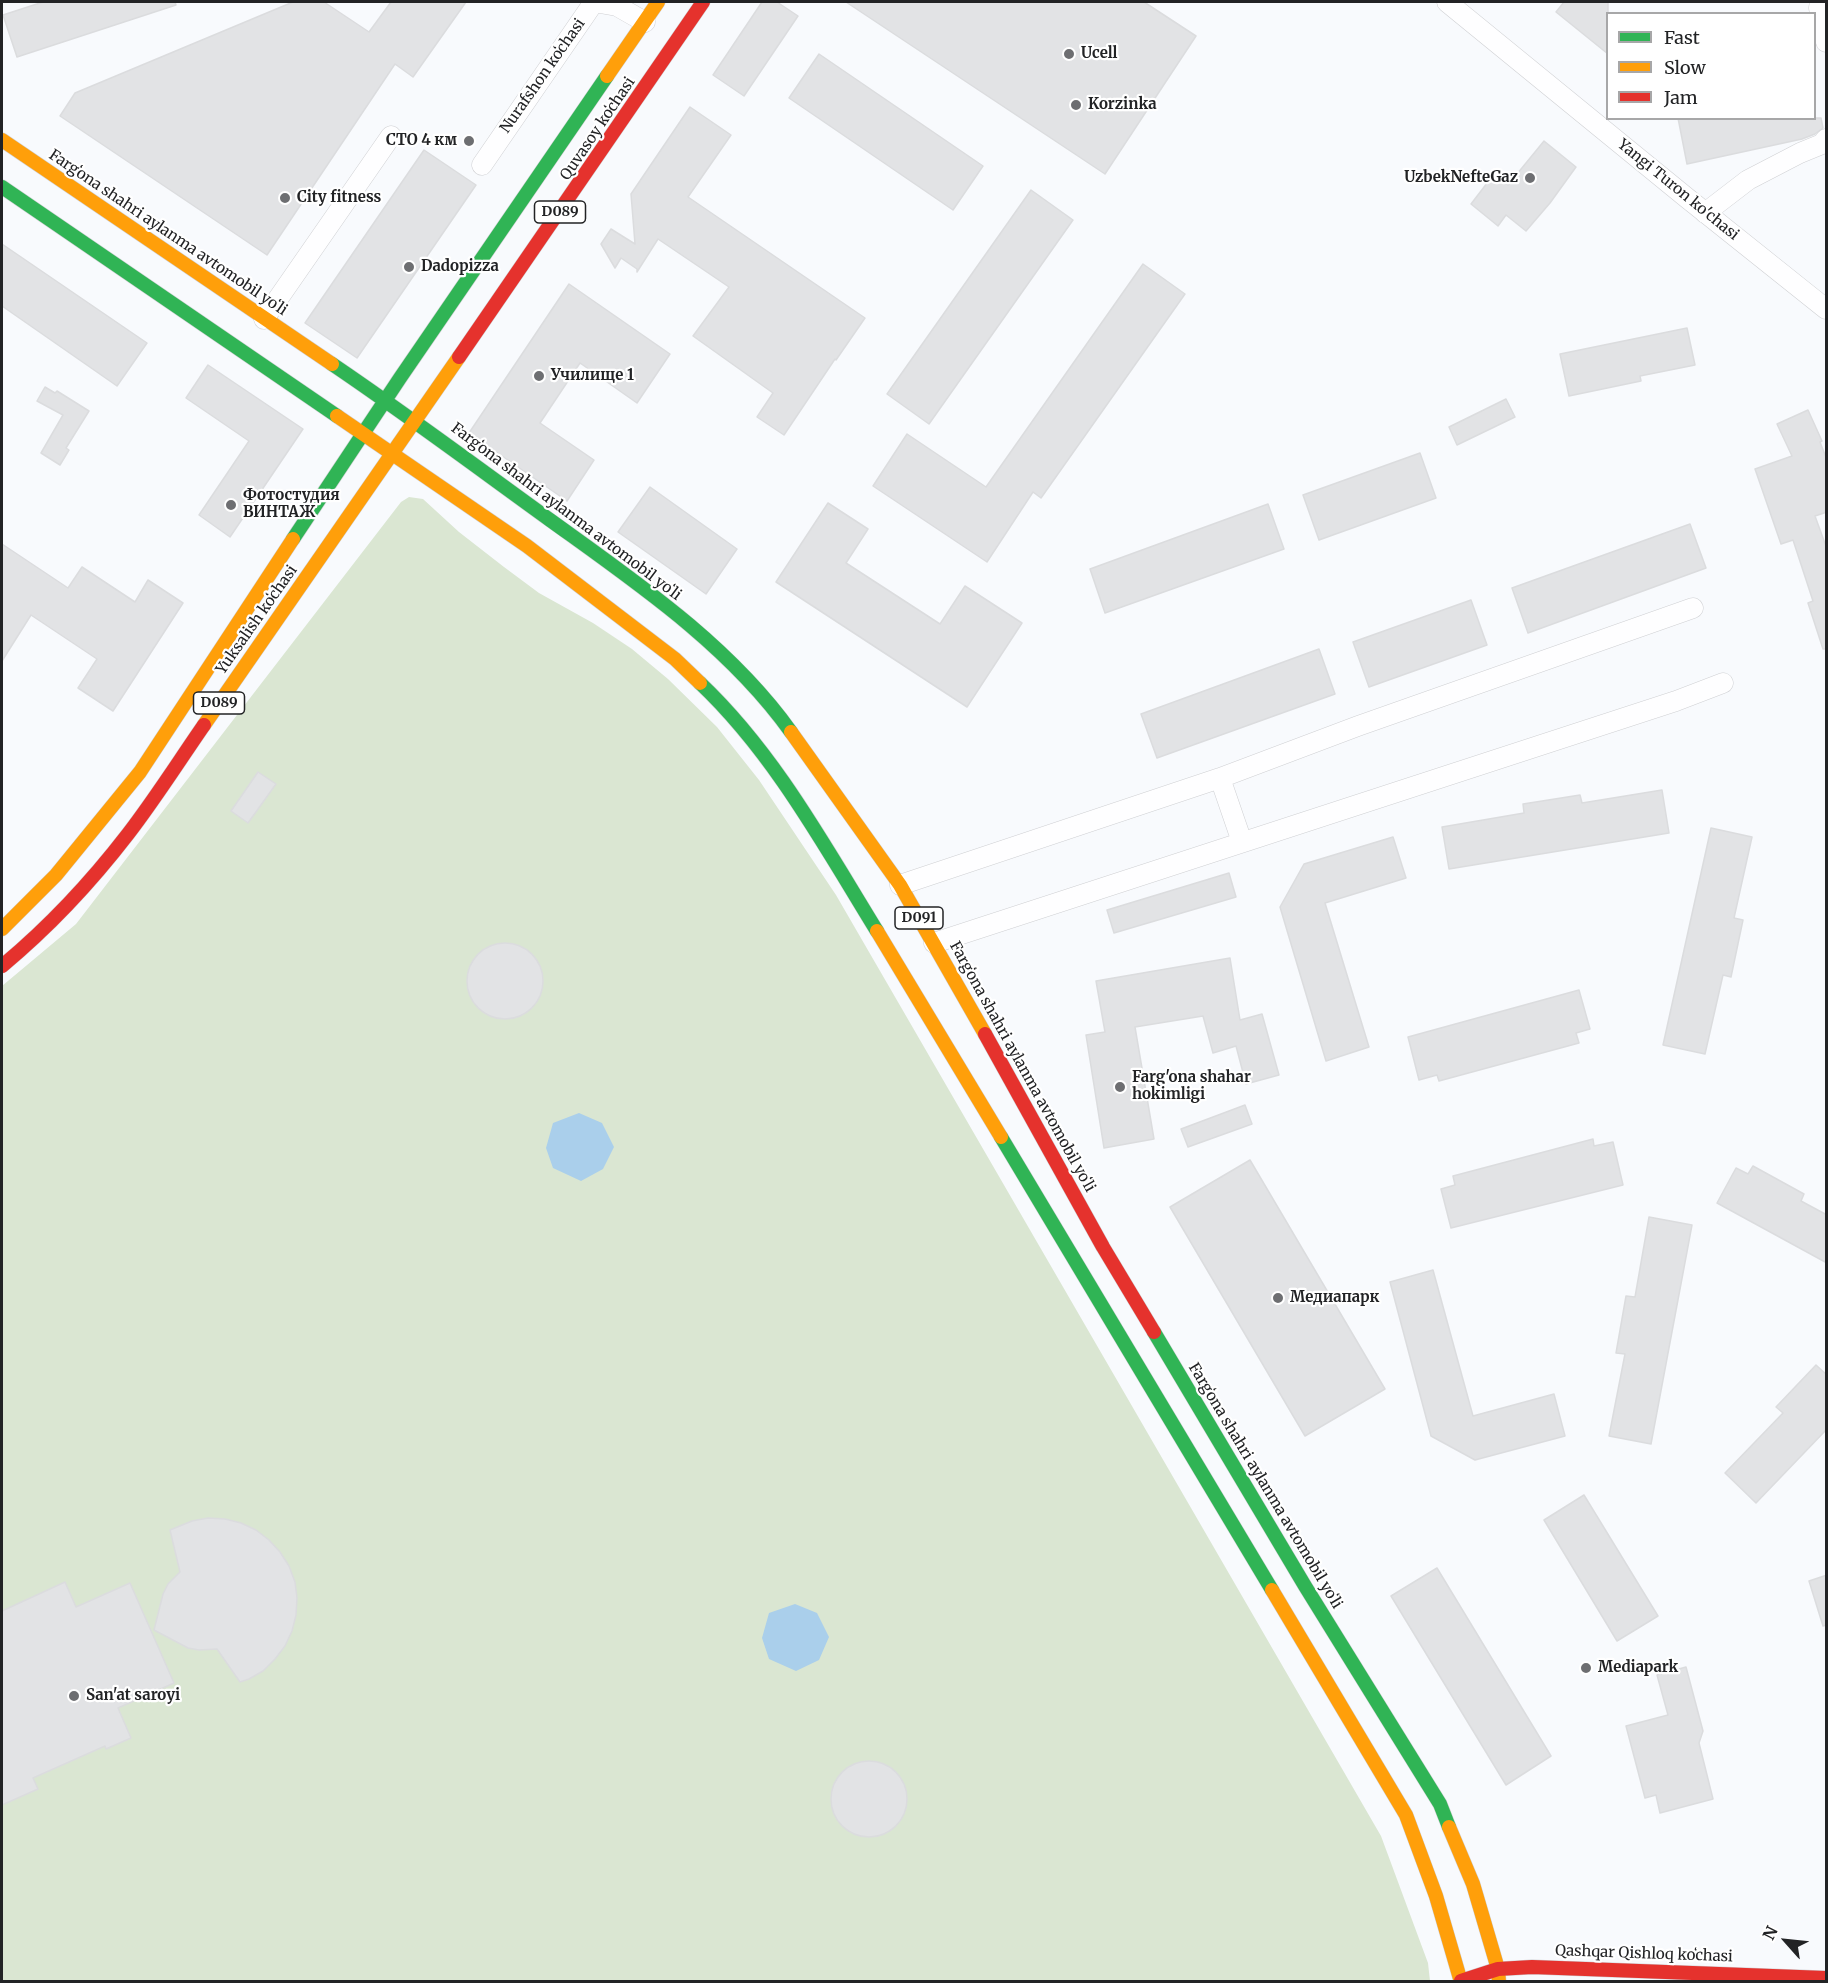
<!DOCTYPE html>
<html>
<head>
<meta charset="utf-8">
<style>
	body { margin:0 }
	#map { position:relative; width:1828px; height:1983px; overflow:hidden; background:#f8fafd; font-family:Merriweather,serif }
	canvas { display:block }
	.frame { position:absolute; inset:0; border:3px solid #222325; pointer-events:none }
	.legend { position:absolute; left:1606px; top:12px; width:210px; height:108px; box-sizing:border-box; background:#fff; border:2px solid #a7a7a8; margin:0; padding:8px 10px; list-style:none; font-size:18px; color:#222325 }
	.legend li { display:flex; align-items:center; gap:12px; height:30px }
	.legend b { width:30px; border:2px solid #a7a7a8 }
	.north { position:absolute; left:1756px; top:1911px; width:60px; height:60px; -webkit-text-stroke:4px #fff; paint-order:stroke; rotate:297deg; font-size:16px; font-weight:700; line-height:24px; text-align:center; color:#222325 }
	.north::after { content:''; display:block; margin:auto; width:21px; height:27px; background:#222325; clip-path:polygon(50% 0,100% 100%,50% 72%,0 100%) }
</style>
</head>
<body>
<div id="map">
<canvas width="1828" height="1983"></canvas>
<div class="frame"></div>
<ul class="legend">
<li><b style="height:8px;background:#30b455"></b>Fast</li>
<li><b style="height:8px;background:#ff9f0a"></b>Slow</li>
<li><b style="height:8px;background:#e5322d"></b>Jam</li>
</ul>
<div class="north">N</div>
</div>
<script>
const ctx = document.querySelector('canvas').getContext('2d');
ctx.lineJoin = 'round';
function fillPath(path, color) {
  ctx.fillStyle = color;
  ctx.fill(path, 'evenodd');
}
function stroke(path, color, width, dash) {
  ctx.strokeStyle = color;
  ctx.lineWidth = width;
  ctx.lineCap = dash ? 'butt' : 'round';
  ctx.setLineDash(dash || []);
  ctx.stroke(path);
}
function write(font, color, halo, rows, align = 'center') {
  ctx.font = font + ' Merriweather,serif';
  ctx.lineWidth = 4.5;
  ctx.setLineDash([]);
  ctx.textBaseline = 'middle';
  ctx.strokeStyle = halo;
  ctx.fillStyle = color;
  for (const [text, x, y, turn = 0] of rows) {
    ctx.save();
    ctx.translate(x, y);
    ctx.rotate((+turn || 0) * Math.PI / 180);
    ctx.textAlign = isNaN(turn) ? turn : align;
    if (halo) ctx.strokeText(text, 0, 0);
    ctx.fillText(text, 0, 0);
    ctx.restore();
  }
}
const green = new Path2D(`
	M 409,497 L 423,499 L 459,532 L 504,567 L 539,593 L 593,623 L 632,649 L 668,679 L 717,727 L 759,780 L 836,895 L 1381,1836 L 1428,1963 L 1430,1981 L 2,1981 L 2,986 L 76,924 L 401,502 Z`);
const water = new Path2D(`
	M 579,1113 L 602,1123 L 614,1147 L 603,1169 L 581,1181 L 553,1168 L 546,1148 L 553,1123 Z
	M 795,1604 L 817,1613 L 829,1637 L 819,1660 L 796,1671 L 769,1659 L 762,1638 L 769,1613 Z`);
const building = new Path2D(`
	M 43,2 L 175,2 L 176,5 L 17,57 L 3,15 Z
	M 293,2 L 324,2 L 369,32 L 391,2 L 466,2 L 413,77 L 395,64 L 267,255 L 60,116 L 75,93 Z
	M 762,2 L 777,2 L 798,16 L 744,96 L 713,75 Z
	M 846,2 L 1144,2 L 1196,36 L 1105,174 Z
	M 1564,2 L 1608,2 L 1608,54 L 1556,12 Z
	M 819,54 L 983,166 L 953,210 L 789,98 Z
	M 690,107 L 731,135 L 688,197 L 865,318 L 836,360 L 835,359 L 784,435 L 757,417 L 773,393 L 693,336 L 729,287 L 658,239 L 637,272 L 637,269 L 621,258 L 615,268 L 601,244 L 611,229 L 635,244 L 631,194 Z
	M 1678,118 L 1821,118 L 1823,128 L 1815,134 L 1802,139 L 1687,164 Z
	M 1544,141 L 1576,167 L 1550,203 L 1526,231 L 1506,215 L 1498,226 L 1471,204 L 1494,174 L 1508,185 Z
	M 424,150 L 476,185 L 357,358 L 305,323 Z
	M 1031,190 L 1073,220 L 929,424 L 887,394 Z
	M 2,244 L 147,343 L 117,386 L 2,306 Z
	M 1143,264 L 1185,294 L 1041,498 L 1033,492 L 987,562 L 873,486 L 907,434 L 986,487 Z
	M 569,284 L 670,354 L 637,403 L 580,363 L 540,423 L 594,460 L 567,501 L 469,433 Z
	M 1687,328 L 1695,365 L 1640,376 L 1641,381 L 1569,396 L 1560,354 Z
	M 208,365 L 303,429 L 230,537 L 199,515 L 249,441 L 186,398 Z
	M 45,387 L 55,393 L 57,391 L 89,411 L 66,448 L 69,450 L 60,465 L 41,453 L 63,415 L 37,401 Z
	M 1506,399 L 1515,417 L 1457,445 L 1449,427 Z
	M 1808,410 L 1822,441 L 1820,442 L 1827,460 L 1827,512 L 1815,516 L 1827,549 L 1827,649 L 1823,649 L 1808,603 L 1813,601 L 1793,540 L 1781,544 L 1755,469 L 1792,456 L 1777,424 Z
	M 1420,453 L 1436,498 L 1319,540 L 1303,495 Z
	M 650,487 L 737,549 L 706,594 L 618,532 Z
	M 828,503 L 868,529 L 846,563 L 940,624 L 965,586 L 1022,623 L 967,707 L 776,582 Z
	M 1268,504 L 1284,549 L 1105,613 L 1090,569 Z
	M 1690,524 L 1706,568 L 1528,633 L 1512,588 Z
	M 2,544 L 68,588 L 82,567 L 135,602 L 148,580 L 183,603 L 113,711 L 78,688 L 97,659 L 31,615 L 2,661 Z
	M 1471,600 L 1487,645 L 1369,687 L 1353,642 Z
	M 1319,649 L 1335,694 L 1157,758 L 1141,714 Z
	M 258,772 L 276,784 L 248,823 L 231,811 Z
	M 1662,790 L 1669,833 L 1449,869 L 1442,827 L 1524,813 L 1523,804 L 1580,795 L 1582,803 Z
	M 1711,828 L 1752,837 L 1734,918 L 1743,920 L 1731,977 L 1723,975 L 1705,1054 L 1663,1045 Z
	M 1393,837 L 1406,878 L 1325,903 L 1369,1047 L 1326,1061 L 1280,907 L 1304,864 Z
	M 1229,873 L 1236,897 L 1114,933 L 1107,910 Z
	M467 981a38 38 0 1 1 76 0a38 38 0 1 1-76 0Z
	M 1230,958 L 1240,1020 L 1262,1014 L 1279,1075 L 1246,1084 L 1236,1046 L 1213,1053 L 1203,1016 L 1135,1027 L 1154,1139 L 1104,1148 L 1086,1035 L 1105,1032 L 1096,981 Z
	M 1579,990 L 1590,1029 L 1576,1033 L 1579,1043 L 1439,1081 L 1437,1075 L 1419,1080 L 1408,1037 Z
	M 1245,1105 L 1252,1124 L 1188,1147 L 1181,1129 Z
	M 1593,1139 L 1594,1146 L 1613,1142 L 1623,1185 L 1451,1228 L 1441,1189 L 1455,1185 L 1453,1176 Z
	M 1250,1160 L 1385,1389 L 1305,1436 L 1170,1207 Z
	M 1753,1166 L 1804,1194 L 1801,1201 L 1827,1215 L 1827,1263 L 1717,1203 L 1736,1168 L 1748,1174 Z
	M 1649,1217 L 1692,1225 L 1651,1444 L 1609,1436 L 1625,1354 L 1616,1353 L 1626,1296 L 1635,1297 Z
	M 1433,1270 L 1473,1416 L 1554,1394 L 1565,1436 L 1475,1460 L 1431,1436 L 1390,1282 Z
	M 1816,1365 L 1827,1375 L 1827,1429 L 1756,1503 L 1725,1473 L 1783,1413 L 1776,1407 Z
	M 1584,1495 L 1658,1616 L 1617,1641 L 1544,1520 Z
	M 208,1518 L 225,1519 L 241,1523 L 256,1530 L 269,1540 L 280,1552 L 289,1566 L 295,1582 L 297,1598 L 296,1615 L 292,1631 L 285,1646 L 275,1659 L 263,1671 L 249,1679 L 240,1682 L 217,1649 L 199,1650 L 188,1648 L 154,1630 L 163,1594 L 168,1584 L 180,1572 L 170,1530 L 192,1521 Z
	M 1437,1568 L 1551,1756 L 1506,1785 L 1391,1596 Z
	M 1827,1575 L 1827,1625 L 1823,1626 L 1809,1581 Z
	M 65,1582 L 76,1607 L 130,1583 L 174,1683 L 118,1708 L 131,1738 L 106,1749 L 105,1746 L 33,1778 L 38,1789 L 2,1805 L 2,1611 Z
	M 1686,1667 L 1703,1731 L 1699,1743 L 1713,1799 L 1660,1813 L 1656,1795 L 1645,1798 L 1626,1726 L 1668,1715 L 1657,1675 Z
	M831 1799a38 38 0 1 1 76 0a38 38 0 1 1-76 0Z`);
const street = new Path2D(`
	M 1447,2 L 1687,198 L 1826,309
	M 1820,2 L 1819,8 L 1826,42
	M 482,165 L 594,2 L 617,6 L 645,22
	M 1705,213 L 1748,180 L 1800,153 L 1822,144 L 1826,139
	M 264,319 L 391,136
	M 1220,778 L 1242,842
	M 900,885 L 1220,778 L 1358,726 L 1693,608
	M 934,943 L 1676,701 L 1723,683`);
const fast = new Path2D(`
	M 2,187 L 337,416
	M 332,364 C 406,414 478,468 550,520 C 636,582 729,645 791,732
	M 293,539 L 400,378 L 607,76
	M 700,683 C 774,753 824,845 877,931
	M 1001,1137 L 1272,1590
	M 1154,1332 L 1305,1586 L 1440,1804 L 1449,1827`);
const slow = new Path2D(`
	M 607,76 L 658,2
	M 2,140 L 332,364
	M 337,416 L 527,546 L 675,659 L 700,683
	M 204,725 L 459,357
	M 791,732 L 900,885 L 985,1034
	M 2,929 L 56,875 L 140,772 L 293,539
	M 877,931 L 1001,1137
	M 1272,1590 L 1406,1815 L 1436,1896 L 1461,1982
	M 1449,1827 L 1473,1884 L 1498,1969 L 1499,1982`);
const jam = new Path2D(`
	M 459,357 L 703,2
	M 2,966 C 49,927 91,882 128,834 C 155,799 179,761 204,725
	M 985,1034 L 1103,1247 L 1154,1332
	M 1461,1981 L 1498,1969 L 1532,1967 L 1826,1978`);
const markers = [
	[1069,54,6,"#6d6e71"],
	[1076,105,6,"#6d6e71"],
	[469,141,6,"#6d6e71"],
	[1530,178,6,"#6d6e71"],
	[285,198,6,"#6d6e71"],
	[409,267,6,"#6d6e71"],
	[539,376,6,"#6d6e71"],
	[231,505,6,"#6d6e71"],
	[1120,1087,6,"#6d6e71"],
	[1278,1298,6,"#6d6e71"],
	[1586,1668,6,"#6d6e71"],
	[74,1696,6,"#6d6e71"]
];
const shields = [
	[560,212,51],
	[219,703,51],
	[919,918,48]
];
const shieldNames = [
	["D089",560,212],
	["D089",219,703],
	["D091",919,918]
];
const poiNames = [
	["Ucell",1081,54],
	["Korzinka",1088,105],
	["СТО 4 км",457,141,"right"],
	["UzbekNefteGaz",1518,178,"right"],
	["City fitness",297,198],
	["Dadopizza",421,267],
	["Училище 1",551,376],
	["Фотостудия",243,496],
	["ВИНТАЖ",243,513],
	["Farg'ona shahar",1132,1078],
	["hokimligi",1132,1095],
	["Медиапарк",1290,1298],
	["Mediapark",1598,1668],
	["San'at saroyi",86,1696]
];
const streetNames = [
	["Nurafshon koʻchasi",543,76,-55],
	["Quvasoy koʻchasi",598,129,-56],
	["Yangi Turon ko'chasi",1678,190,39],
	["Fargʻona shahri aylanma avtomobil yoʻli",168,233,34],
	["Fargʻona shahri aylanma avtomobil yoʻli",566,512,37],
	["Yuksalish koʻchasi",257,620,-55],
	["Fargʻona shahri aylanma avtomobil yoʻli",1022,1067,61],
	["Fargʻona shahri aylanma avtomobil yoʻli",1265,1486,59],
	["Qashqar Qishloq koʻchasi",1644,1954,2]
];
fillPath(green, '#dae6d2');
fillPath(water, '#aacfeb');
fillPath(building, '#e2e3e5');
stroke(building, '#dbdcde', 1.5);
stroke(street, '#cfd0d3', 21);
stroke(fast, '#cfd0d3', 15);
stroke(slow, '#cfd0d3', 15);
stroke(jam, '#cfd0d3', 15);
stroke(street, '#fefeff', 20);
stroke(fast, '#30b455', 14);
stroke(slow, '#ff9f0a', 14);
stroke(jam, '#e5322d', 14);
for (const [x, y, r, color] of markers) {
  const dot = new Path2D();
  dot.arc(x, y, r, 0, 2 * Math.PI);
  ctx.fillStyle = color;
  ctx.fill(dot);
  stroke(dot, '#fff', 2);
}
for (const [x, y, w] of shields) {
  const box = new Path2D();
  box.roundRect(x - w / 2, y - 11, w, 22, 4.5);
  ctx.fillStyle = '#fff';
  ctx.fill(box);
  stroke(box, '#222325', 1.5);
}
write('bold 14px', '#222325', null, shieldNames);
write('bold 15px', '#222325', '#fff', poiNames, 'left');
write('15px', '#222325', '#fff', streetNames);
</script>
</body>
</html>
